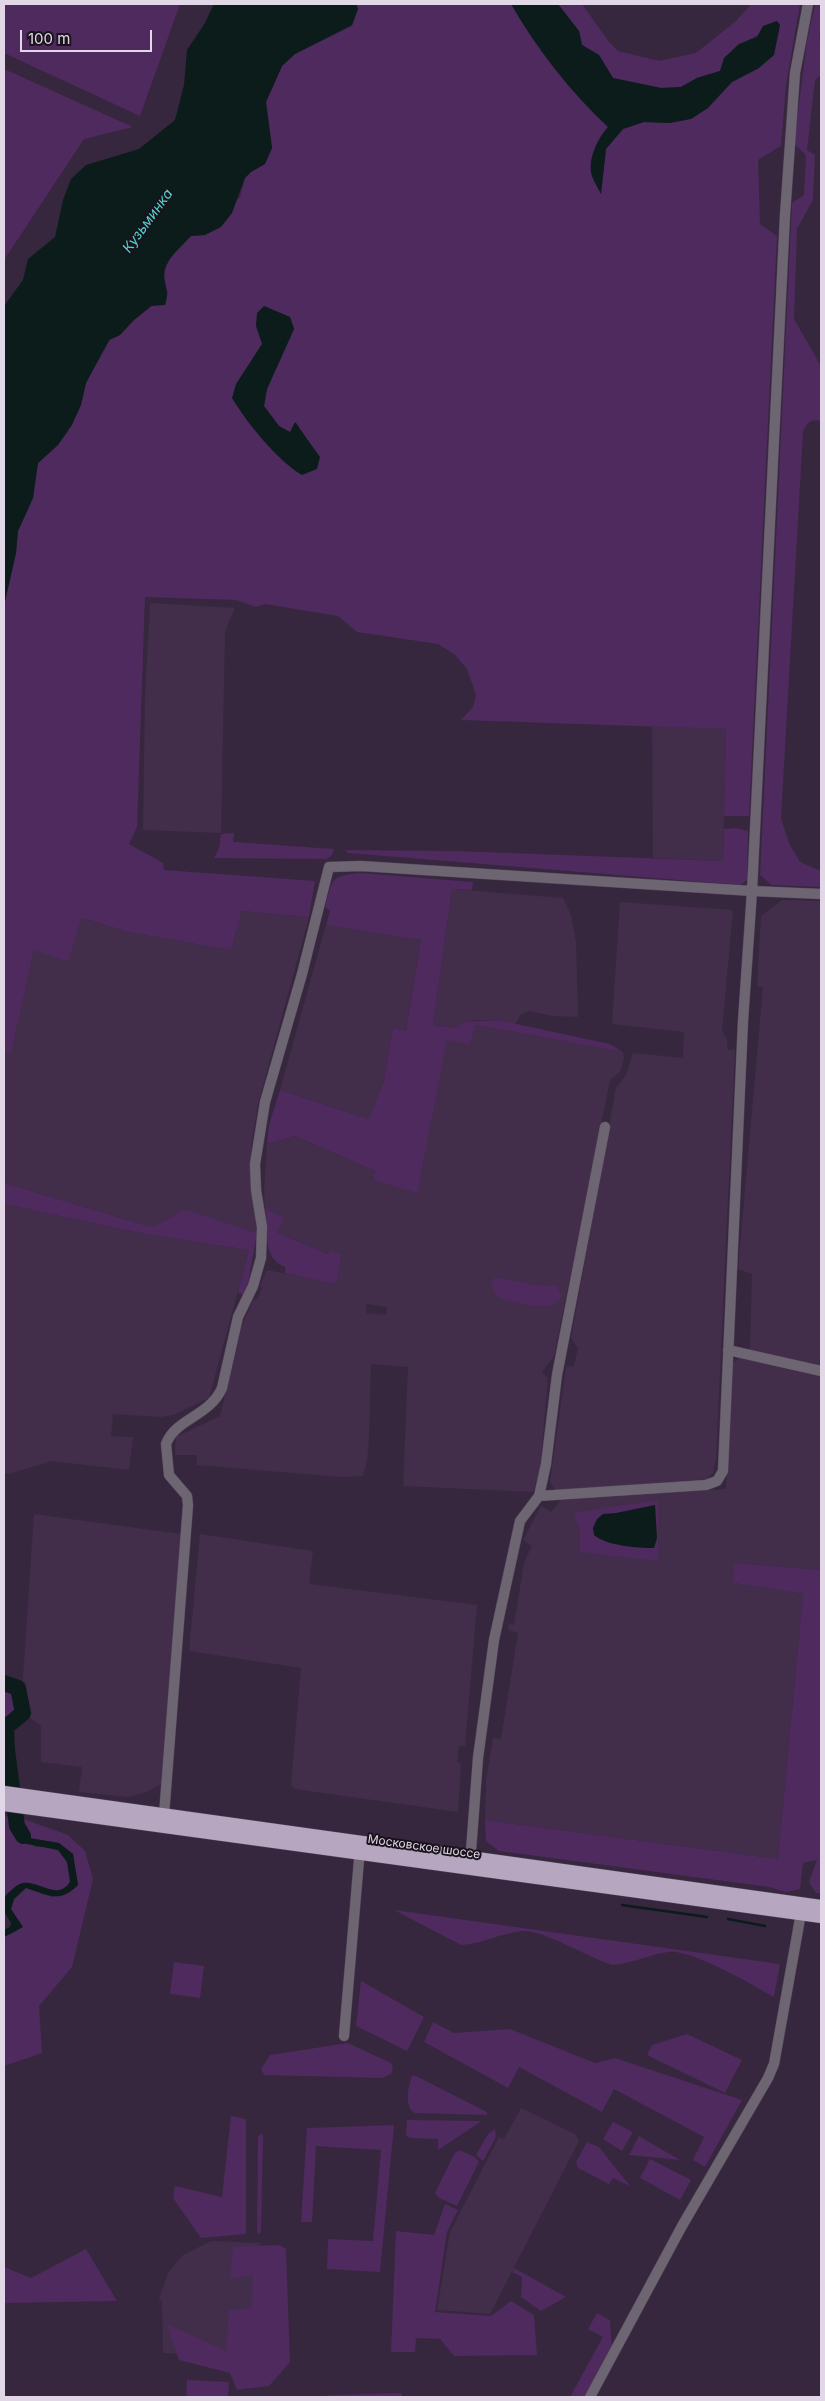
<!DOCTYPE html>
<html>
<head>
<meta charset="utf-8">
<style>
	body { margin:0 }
	#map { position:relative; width:825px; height:2401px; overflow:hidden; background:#36273e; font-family:Inter,sans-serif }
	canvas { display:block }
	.frame { position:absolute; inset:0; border:5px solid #e1d7e6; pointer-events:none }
	.scale { position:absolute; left:20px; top:30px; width:132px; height:22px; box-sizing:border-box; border:2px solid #e1d7e6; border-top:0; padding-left:6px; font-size:15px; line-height:18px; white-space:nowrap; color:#e1d7e6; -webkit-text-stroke:4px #1a131d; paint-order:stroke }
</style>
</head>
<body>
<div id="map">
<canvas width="825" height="2401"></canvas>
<div class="frame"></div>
<div class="scale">100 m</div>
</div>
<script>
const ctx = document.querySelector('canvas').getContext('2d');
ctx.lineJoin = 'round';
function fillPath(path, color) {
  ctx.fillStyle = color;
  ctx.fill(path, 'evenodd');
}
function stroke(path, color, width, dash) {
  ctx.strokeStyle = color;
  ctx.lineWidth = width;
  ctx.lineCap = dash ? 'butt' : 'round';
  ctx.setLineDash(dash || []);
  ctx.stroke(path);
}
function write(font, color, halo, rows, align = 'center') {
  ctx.font = font + ' Inter,sans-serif';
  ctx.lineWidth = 4;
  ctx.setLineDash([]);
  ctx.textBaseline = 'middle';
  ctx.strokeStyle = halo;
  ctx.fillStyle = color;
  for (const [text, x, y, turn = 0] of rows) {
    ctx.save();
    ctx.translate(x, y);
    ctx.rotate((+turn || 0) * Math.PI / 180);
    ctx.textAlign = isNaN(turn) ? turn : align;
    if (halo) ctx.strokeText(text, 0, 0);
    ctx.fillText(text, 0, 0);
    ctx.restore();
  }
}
const built = new Path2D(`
	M 150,603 L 235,608 L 225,631 L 221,833 L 143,830 L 145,697 Z
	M 652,726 L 726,729 L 723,861 L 653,858 Z
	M 452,889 L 563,898 L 571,915 L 576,942 L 578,1017 L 553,1016 L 530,1011 L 521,1014 L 515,1025 L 498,1020 L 479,1020 L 464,1022 L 458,1028 L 433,1025 Z
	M 782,900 L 821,901 L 821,1366 L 750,1351 L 752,1274 L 738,1269 L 763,987 L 757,986 L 761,916 Z
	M 620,902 L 733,910 L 722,1030 L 727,1040 L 728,1050 L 735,1049 L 716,1457 L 713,1473 L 706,1479 L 556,1491 L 550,1482 L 566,1367 L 574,1366 L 578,1348 L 571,1338 L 616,1088 L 626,1075 L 633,1053 L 683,1058 L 684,1032 L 612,1024 Z
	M 242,911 L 309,917 L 258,1104 L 251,1147 L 257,1233 L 176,1214 L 163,1224 L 151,1227 L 4,1183 L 4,1051 L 11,1053 L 34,950 L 81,918 L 132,933 L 231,950 Z
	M 326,925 L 421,940 L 406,1031 L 393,1027 L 384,1080 L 369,1119 L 280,1090 Z
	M 475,1025 L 623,1052 L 624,1059 L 620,1072 L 610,1080 L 554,1356 L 542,1372 L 548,1378 L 540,1470 L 533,1492 L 403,1486 L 408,1367 L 371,1364 L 369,1439 L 367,1460 L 363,1476 L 340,1477 L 197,1465 L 197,1455 L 175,1455 L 176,1437 L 220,1416 L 243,1323 L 253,1301 L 257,1299 L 262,1289 L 260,1285 L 267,1270 L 336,1283 L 328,1254 L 277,1233 L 283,1218 L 265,1208 L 264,1191 L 267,1144 L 295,1136 L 375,1171 L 373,1180 L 447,1039 ZM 367,1304 L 387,1307 L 386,1315 L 366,1313 Z
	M 4,1204 L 144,1234 L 249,1250 L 209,1398 L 173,1415 L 161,1417 L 113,1414 L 111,1436 L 133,1437 L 129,1470 L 52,1461 L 9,1474 L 4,1473 Z
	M 739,1358 L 821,1374 L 821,1570 L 734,1563 L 734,1583 L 803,1594 L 778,1859 L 485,1820 L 486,1780 L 493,1738 L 501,1739 L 518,1633 L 508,1630 L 509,1624 L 514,1625 L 524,1563 L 532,1546 L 523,1540 L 541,1506 L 551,1512 L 561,1500 L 726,1489 L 732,1364 Z
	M 34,1514 L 181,1534 L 161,1784 L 147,1792 L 128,1797 L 79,1792 L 82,1767 L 41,1762 L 41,1726 L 27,1715 L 22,1692 Z
	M 200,1534 L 313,1551 L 309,1584 L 477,1605 L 465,1746 L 459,1746 L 457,1761 L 461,1764 L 458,1812 L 295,1789 L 291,1785 L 301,1668 L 189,1651 Z
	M 521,2108 L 575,2134 L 579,2141 L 490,2314 L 437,2310 L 450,2232 L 499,2137 L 504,2139 Z
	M 211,2241 L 260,2243 L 259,2357 L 163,2353 L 162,2301 L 159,2299 L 168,2273 L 183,2255 Z`);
const green = new Path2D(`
	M 4,4 L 180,4 L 140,116 L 4,53 Z
	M 356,4 L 511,4 C 537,49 570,92 608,127 C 589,147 588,170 601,193 L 606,148 L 623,129 L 644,122 L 670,123 L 720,94 L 732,82 L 759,68 L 778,35 L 780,25 C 757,37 728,43 720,71 L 697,78 L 681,87 L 661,88 L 613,78 L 599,55 L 582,45 L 579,31 L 558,4 L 582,4 L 609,42 L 618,51 L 659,61 L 696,53 L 736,21 L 751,4 L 800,4 L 786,85 L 781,146 L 758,160 L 760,224 L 777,236 L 749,816 L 724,816 L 726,729 L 461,720 L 473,707 L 476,695 L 467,669 L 454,654 L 438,644 L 357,632 L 338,616 L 265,604 L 256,607 L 236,600 L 145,597 L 137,827 L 129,844 L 163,863 L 164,870 L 315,881 L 309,917 L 242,911 L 231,950 L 132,933 L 81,918 L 68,962 L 34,950 L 11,1054 L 4,1051 L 4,606 L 16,553 L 18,531 L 33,498 L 38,463 L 58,445 L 81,405 L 86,383 L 110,340 L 120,335 L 134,320 L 168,294 C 159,264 171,256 191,236 L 205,235 L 240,197 L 245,178 L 250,172 L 265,164 L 272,148 L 266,102 L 282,66 L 295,54 L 352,26 L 358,9 ZM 264,307 L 290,317 L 294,329 L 267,389 L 264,406 L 279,426 L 290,433 L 296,422 L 306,439 L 287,464 L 256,431 L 255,356 L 262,344 Z
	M 815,4 L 821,4 L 821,28 L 819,37 L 821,45 L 821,75 L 815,80 L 807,150 L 815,155 L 813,200 L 797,229 L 794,319 L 821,366 L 821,421 C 812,418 806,423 803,432 L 781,818 L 789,843 L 800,862 L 821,871 L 821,887 L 772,885 L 760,875 L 792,203 L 804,195 L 806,155 L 794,144 L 807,41 Z
	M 4,69 L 133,127 L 84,139 L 4,260 Z
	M 736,828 L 748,831 L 747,880 L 740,885 L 348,853 L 345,850 L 456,851 L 723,861 L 724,829 Z
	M 234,833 L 233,842 L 334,849 L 332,855 L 327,859 L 214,858 L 219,848 L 221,834 Z
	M 361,873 L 473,882 L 472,890 L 452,889 L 433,1025 L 457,1028 L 464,1022 L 498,1020 L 610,1044 L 623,1052 L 475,1025 L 470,1044 L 447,1040 L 417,1193 L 373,1180 L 375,1171 L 295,1136 L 267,1144 L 269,1125 L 280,1090 L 369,1119 L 384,1080 L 393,1027 L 406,1031 L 421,940 L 326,925 L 330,911 L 325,907 C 333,878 330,876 361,873 Z
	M 4,1183 L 151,1227 C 165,1223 173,1214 186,1210 L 257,1233 L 248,1283 L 243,1295 L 238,1292 L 249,1250 L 144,1234 L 4,1204 Z
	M 265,1208 L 284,1218 L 277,1233 L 328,1254 L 331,1250 L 341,1255 L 336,1284 L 285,1273 L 285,1267 C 261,1258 269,1230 265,1208 Z
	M 495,1277 L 539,1286 L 557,1286 L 562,1297 L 553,1305 L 535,1306 L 505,1300 L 498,1296 L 491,1286 Z
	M 658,1500 L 658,1561 L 580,1552 L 580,1532 L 574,1513 Z
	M 734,1563 L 821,1570 L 821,1893 L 816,1893 L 809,1882 L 817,1860 L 803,1863 L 800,1889 L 786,1892 L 769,1887 L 499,1851 L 486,1841 L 485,1820 L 778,1859 L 803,1594 L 734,1583 Z
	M 4,1687 L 14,1693 C 21,1706 13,1711 4,1719 Z
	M 4,1816 L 12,1817 L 13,1827 L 35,1847 C 42,1847 51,1846 58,1850 C 66,1855 75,1877 68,1885 C 57,1899 41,1882 28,1884 C 18,1885 11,1891 4,1897 Z
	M 21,1818 L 68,1835 L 85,1851 L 93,1879 L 72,1967 L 39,2006 L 42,2053 L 4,2066 L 4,1937 L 17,1931 L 17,1920 L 11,1909 L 14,1899 L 26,1888 L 53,1897 L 78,1885 L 73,1854 L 59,1843 L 29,1838 L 20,1826 Z
	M 394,1910 L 780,1964 L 774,1997 C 752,1985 692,1949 669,1952 C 649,1954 632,1964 613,1965 C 588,1958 545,1930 522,1931 C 501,1933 482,1944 461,1945 Z
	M 174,1962 L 204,1966 L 200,1998 L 170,1994 Z
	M 361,1981 L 424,2017 L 407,2051 L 356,2026 Z
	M 433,2022 L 454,2033 L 510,2029 L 595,2063 L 615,2058 L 742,2100 L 705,2167 L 693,2160 L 704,2137 L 614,2089 L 602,2112 L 519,2067 L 508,2088 L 424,2042 Z
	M 687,2034 L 742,2060 L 725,2093 L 647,2055 L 652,2045 Z
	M 348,2043 L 391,2063 L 393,2069 L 391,2074 L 383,2078 L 264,2075 L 261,2069 L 270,2055 Z
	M 412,2076 L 416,2076 L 487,2112 L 487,2115 L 415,2113 C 404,2108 408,2085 412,2076 Z
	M 231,2116 L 246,2119 L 246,2234 L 201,2238 L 173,2198 L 175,2186 L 222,2197 Z
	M 407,2120 L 482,2121 L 438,2150 L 438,2139 L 411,2138 L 406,2136 Z
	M 613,2122 L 633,2132 L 622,2151 L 603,2139 Z
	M 394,2125 L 380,2272 L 327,2269 L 328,2239 L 373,2241 L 381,2150 L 316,2146 L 312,2222 L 301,2222 L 307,2128 Z
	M 495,2129 L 496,2137 L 483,2161 L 476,2155 L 488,2134 Z
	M 261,2134 L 263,2136 L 261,2232 L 259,2234 L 257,2232 L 258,2136 Z
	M 639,2136 L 680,2160 L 629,2155 Z
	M 587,2142 L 599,2147 L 630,2186 L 613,2178 L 609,2184 L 578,2168 L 576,2162 Z
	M 459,2150 L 475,2157 L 479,2162 L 457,2206 L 439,2198 L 435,2193 L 454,2154 Z
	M 650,2159 L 691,2180 L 680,2200 L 640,2178 Z
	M 445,2204 L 458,2210 L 447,2232 L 435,2312 L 491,2316 L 511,2301 L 534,2315 L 537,2355 L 454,2356 L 440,2339 L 416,2338 L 415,2352 L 391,2352 L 396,2231 L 434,2235 Z
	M 279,2245 L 286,2249 L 290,2362 L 269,2386 L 237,2390 L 230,2373 L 179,2360 L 167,2324 L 226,2351 L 229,2310 L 252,2308 L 253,2275 L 230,2279 L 233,2247 Z
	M 86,2249 L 117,2301 L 4,2303 L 4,2267 L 31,2278 Z
	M 514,2268 L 566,2297 L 541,2311 L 521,2297 L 522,2277 L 512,2272 Z
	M 597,2313 L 610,2320 L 612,2352 L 588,2397 L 570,2397 L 603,2337 L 588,2329 Z
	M 187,2380 L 229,2382 L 228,2397 L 186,2397 Z
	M 402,2393 L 402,2397 L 324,2396 L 331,2395 Z`);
const water = new Path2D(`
	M 214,4 L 356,4 L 358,9 L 352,25 L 295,54 L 282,66 L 266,102 L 272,148 L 265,164 L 251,172 L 245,178 L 232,213 L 221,227 L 205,235 L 191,236 C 181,247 162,262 164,278 C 166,290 169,292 165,305 L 151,306 L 134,320 L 120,335 L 109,340 L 86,383 L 81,405 L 72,425 L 58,445 L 38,463 L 33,498 L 18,531 L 16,553 L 4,606 L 4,306 L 23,280 L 28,259 L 55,237 L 63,200 L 71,179 L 86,165 L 139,149 L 175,120 L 184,85 L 187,50 L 205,23 Z
	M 511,4 L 558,4 L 579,31 L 582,45 L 599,55 L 613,78 L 661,88 L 681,87 L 697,78 L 720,71 L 724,58 L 739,44 L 757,37 L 763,26 L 777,21 L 780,25 L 774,55 L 759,68 L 732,82 L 708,108 L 691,119 L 670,123 L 644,122 L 623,129 L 606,149 L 601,194 C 598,188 594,182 592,176 C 587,159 598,139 608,127 C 570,91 537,49 511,4 Z
	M 264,306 L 290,317 L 294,329 L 267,389 L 264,406 L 279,426 L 290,432 L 295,422 L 320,457 L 317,469 L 302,475 C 277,460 247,423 232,398 L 236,384 L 262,344 L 256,326 L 257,313 Z
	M 655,1505 L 657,1538 L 654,1548 C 638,1548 607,1546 594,1535 L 593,1528 L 597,1519 L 603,1514 L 616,1513 Z
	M 12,1817 L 21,1818 L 20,1826 L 29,1838 L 59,1843 L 73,1854 L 78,1885 C 60,1904 48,1895 26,1888 L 14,1899 L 11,1909 L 23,1927 L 4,1937 L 4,1930 L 10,1927 L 11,1923 L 4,1911 L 4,1897 C 9,1893 16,1884 23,1883 C 40,1881 57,1901 70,1882 L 67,1862 L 58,1850 L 22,1843 L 13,1827 Z`);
const stream = new Path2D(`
	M 622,1905 L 707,1917
	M 728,1919 L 765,1926`);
const river = new Path2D(`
	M 4,1683 L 18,1688 L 23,1713 L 6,1727 L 7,1750 L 17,1826 L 23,1836`);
const minor = new Path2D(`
	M 728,1350 L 821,1371
	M 539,1496 L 706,1485 L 717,1481 L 723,1471 L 743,1021 L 752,891 L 785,215 L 795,73 L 808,4
	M 164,1815 L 188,1505 L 187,1496 L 169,1475 L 166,1444 C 175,1419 210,1416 222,1388 L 238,1317 L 253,1286 L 261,1258 L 262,1227 L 256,1190 L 255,1164 L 265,1102 L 302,974 L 329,867 L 361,866 L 752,891 L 821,894
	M 470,1864 L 478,1758 L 494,1640 L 520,1521 L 539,1496 L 546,1464 L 557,1375 L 605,1127
	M 344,2036 L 360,1848
	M 590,2397 L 682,2226 L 768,2078 L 774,2064 L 801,1913`);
const trunk = new Path2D(`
	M 4,1793 L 821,1907
	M 4,1804 L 821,1916`);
const streetNames = [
	["Московское шоссе",424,1847,8]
];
const waterNames = [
	["Кузьминка",148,221,-54]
];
fillPath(built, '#422e4b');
fillPath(green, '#4e2a5e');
fillPath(water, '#0b1c1b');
stroke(stream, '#0b1c1b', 2.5);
stroke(river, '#0b1c1b', 16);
stroke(minor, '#514359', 11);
stroke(trunk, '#514359', 15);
stroke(minor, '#6d6571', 10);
stroke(trunk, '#b7a6c0', 14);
write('12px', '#e1d7e6', '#1a131d', streetNames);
write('italic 14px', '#4fd6ce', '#1a131d', waterNames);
</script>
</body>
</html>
